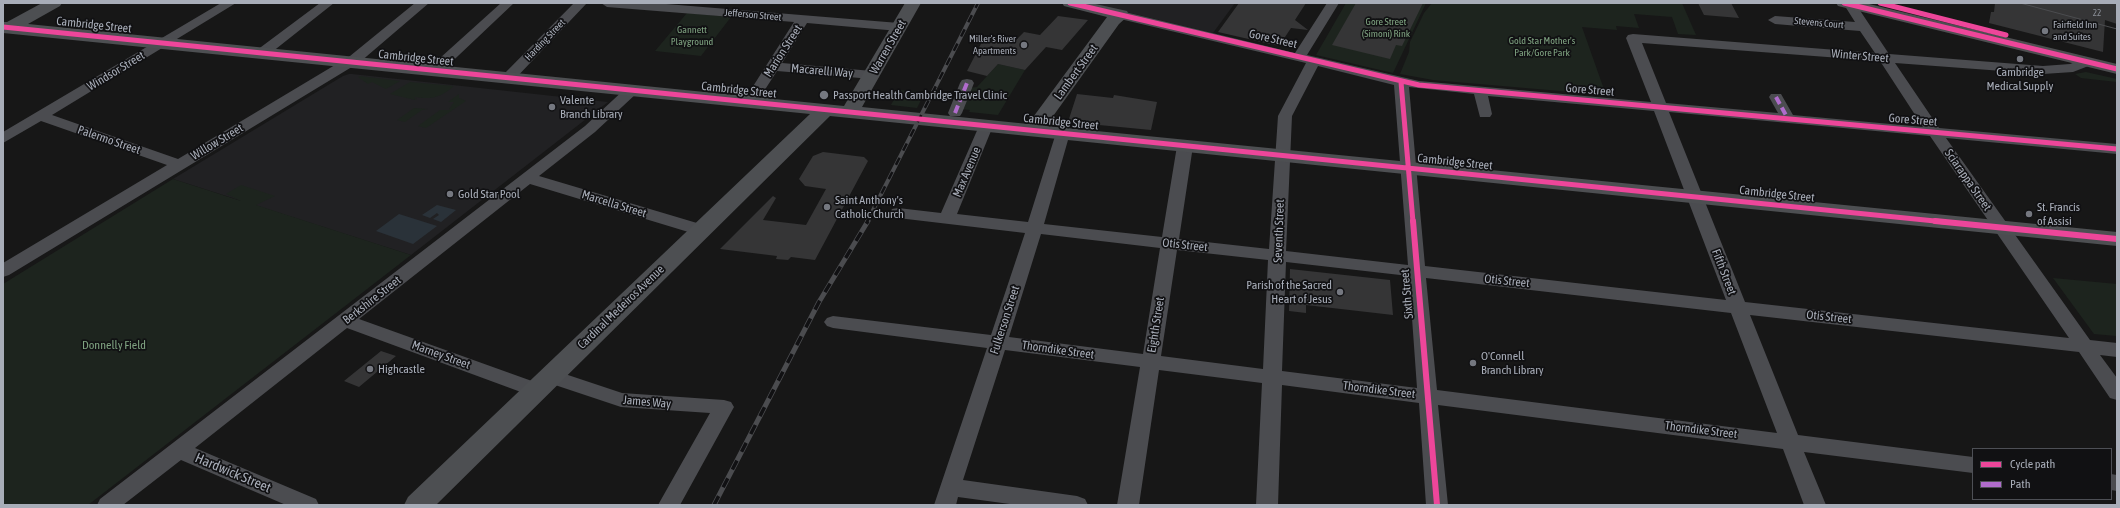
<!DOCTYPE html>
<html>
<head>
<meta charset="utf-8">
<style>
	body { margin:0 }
	#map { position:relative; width:2120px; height:508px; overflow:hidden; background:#171717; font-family:"Asap Condensed",sans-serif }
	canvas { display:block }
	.frame { position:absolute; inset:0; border:4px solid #a8adb8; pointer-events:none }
	.legend { position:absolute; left:1972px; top:448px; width:140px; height:52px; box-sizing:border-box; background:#111113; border:1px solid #4d4f55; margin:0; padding:5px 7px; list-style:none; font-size:12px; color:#a8adb8 }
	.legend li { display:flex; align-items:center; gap:8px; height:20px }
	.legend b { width:20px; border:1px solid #4d4f55 }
</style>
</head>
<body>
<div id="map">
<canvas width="2120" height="508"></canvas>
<div class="frame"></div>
<ul class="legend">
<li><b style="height:5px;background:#ed469a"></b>Cycle path</li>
<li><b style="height:5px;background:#b06ccc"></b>Path</li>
</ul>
</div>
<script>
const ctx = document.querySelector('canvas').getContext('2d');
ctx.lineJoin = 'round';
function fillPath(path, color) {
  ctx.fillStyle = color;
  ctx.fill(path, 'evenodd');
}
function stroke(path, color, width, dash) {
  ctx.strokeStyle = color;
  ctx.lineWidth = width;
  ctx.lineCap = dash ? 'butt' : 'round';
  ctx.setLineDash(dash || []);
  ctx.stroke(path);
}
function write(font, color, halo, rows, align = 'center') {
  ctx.font = font + ' "Asap Condensed",sans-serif';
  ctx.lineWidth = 3.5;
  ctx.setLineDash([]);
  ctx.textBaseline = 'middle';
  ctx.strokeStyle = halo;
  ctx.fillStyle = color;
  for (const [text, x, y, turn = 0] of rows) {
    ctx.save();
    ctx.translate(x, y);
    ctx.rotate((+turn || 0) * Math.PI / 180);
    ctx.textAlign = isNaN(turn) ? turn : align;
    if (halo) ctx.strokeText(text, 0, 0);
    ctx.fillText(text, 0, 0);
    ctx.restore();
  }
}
const built = new Path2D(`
	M 1089,3 L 1235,3 L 1213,33 Z
	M 349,74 L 352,74 L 608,102 L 411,255 L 173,179 L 343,76 Z`);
const green = new Path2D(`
	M 1346,3 L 1426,3 L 1393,73 L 1316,55 Z
	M 1432,3 L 1682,3 L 1696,35 L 1678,34 L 1672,17 L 1634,14 L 1639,28 L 1616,26 L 1617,30 L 1582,27 L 1606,95 L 1433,80 L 1400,74 L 1409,52 L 1410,42 L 1424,13 Z
	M 687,13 L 731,17 L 701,56 L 655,51 Z
	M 998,64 L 1025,70 L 998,115 L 969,112 L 970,110 L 960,109 L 969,88 L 977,87 Z
	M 2086,72 L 2117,79 L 2117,82 L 2081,78 L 2075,74 Z
	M 358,77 L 360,76 L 400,81 L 386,89 L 372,82 L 368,84 Z
	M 410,82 L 454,86 C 441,97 432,100 415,97 L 414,98 L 417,99 L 415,100 L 390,94 Z
	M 899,90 L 925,92 L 917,108 L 891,105 Z
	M 459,94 L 459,98 L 466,101 L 426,128 L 418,126 L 440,110 L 451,110 L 449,109 L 454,102 L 448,102 Z
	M 414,108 L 428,109 L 422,110 L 405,122 L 397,120 Z
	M 173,179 L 241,201 L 226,194 L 241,185 L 275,196 L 256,205 L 411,255 L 88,505 L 3,505 L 3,284 Z
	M 2053,278 L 2117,284 L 2117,336 L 2094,334 Z`);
const water = new Path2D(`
	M 437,205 L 456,210 L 441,222 L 433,219 L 439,215 L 437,213 L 430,218 L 422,215 Z
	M 399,214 L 437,226 L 413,244 L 376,231 Z`);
const building = new Path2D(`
	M 1239,3 L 1306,3 L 1295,20 L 1308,30 L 1291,28 L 1279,46 L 1218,32 Z
	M 1356,3 L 1423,3 L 1402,46 L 1396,45 L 1390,59 L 1332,45 Z
	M 1698,3 L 1731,3 L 1739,18 L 1704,15 Z
	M 1995,3 L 2117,3 L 2117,24 L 2105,20 L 2103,52 L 1989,23 L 1991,12 L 1994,12 Z
	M 1058,16 L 1088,20 L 1062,50 L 1046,47 L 1025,70 L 998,64 L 987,76 L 967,71 L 985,36 L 1013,43 L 1024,32 L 1040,35 Z
	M 1077,94 L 1113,98 L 1114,95 L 1157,102 L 1151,130 L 1068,122 Z
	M 823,152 L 864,157 L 868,161 L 815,260 L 791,257 L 788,260 L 776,259 L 777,256 L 720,249 L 773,196 L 776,198 L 763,220 L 806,225 L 826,189 L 805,186 L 799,179 L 813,156 Z
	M 1290,269 L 1390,280 L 1393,315 L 1306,305 L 1306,313 L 1289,311 Z
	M 381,351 L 396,356 L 359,387 L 344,381 Z`);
const minor = new Path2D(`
	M 221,3 L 236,3 L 52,115 L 178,159 L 350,56 L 415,3 L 429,3 L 360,62 L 9,275 L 3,277 L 3,263 L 167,165 L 41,121 L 3,143 L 3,132 Z
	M 320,3 L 334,3 L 267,56 L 257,56 L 255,53 L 257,50 Z
	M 501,3 L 514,3 L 440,73 L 430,73 L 428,70 L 430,67 Z
	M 574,3 L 587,3 L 513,81 L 503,81 L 501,78 L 503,75 Z
	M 601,3 L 654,3 L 899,23 L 906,27 L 899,31 L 807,23 L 782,63 L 872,71 L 877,72 L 879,75 L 877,78 L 872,79 L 777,71 L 755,105 L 745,105 L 743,102 L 794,22 L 607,7 Z
	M 1327,3 L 1339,3 L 1307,55 L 1419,81 L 1651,102 L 1626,38 L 1628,35 L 1633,34 L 1875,53 L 1860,31 L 1775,24 L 1768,20 L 1775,16 L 1855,22 L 1843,3 L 1855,3 L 1889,54 L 2043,66 L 2070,64 L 2086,58 L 2091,59 L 2093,62 L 2091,65 L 2073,72 L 2043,74 L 1895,63 L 1939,128 L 2117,144 L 2117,154 L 1946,138 L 2090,340 L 2117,343 L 2117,357 L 2100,355 L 2117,378 L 2117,400 L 2110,398 L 2079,352 L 1750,315 L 1798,435 L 1973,457 L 1973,473 L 1804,452 L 1826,505 L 1804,505 L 1783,449 L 1438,405 L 1448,505 L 1426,505 L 1419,403 L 1282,385 L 1278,505 L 1256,505 L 1262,383 L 1159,370 L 1139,505 L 1117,505 L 1140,367 L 1005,350 L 963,480 L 1077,496 L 1085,499 L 1088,505 L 1017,505 L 958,497 L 956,505 L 934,505 L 987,348 L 833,328 L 827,326 L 824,322 L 827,318 L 833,316 L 991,335 L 1025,233 L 898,218 L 892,217 L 890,213 L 892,209 L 898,208 L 941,213 L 979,126 L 981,123 L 991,123 L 993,126 L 957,214 L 1028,222 L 1056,133 L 1058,130 L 1068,130 L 1070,133 L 1044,224 L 1162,237 L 1177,146 L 1180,143 L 1190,143 L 1193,146 L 1179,239 L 1269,249 L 1278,116 L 1306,63 L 1116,18 L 1115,15 L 1121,11 L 1295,53 ZM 1642,43 L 1880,61 L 1923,127 L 1793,115 L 1781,94 L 1771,94 L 1769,97 L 1778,113 L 1666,103 ZM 1318,66 L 1394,85 L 1408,265 L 1286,251 L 1292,116 ZM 1409,87 L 1474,94 L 1480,117 L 1490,117 L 1492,114 L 1488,96 L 1654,111 L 1726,300 L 1425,266 ZM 1669,112 L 1930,136 L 2069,338 L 1745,302 ZM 1041,234 L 1160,248 L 1143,354 L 1009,337 ZM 1177,250 L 1268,260 L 1263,369 L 1161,356 ZM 1286,262 L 1409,276 L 1417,388 L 1282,371 ZM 1426,278 L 1731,313 L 1777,433 L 1437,390 Z
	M 967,79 L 972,80 L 974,83 L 962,113 L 960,116 L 950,116 L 948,113 L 960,83 L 962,80 Z
	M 632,86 L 637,87 L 639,90 L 637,93 L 595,132 L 539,176 L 707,226 L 709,230 L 707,234 L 701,235 L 695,234 L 530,184 L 359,319 L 543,385 L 546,390 L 543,395 L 536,397 L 529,395 L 347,328 L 195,448 L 316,499 L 319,505 L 286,505 L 181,460 L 123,505 L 97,505 L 100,499 L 585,126 L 627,87 Z
	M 550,369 L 622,393 L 724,400 L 731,402 L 734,407 L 680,505 L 658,505 L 710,413 L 621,407 L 543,381 L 540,376 L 543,371 Z
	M 2111,474 L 2117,475 L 2117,491 L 2111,490 Z`);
const major = new Path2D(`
	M 42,3 L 62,3 L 60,6 L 28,24 L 844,106 L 905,3 L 921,3 L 862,107 L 1028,124 L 1107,17 L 1064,6 L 1062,3 L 1091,3 L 1127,11 L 1129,15 L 1119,24 L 1046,126 L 2117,232 L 2117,246 L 830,116 L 436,505 L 404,505 L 408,497 L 810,114 L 3,33 L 3,22 L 7,22 Z`);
const highway = new Path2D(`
	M 1836,3 L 1865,3 L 2117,64 L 2117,74 L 1838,6 Z`);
const tram = new Path2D(`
	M 2020,3 L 2117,29`);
const railFar1 = new Path2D(`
	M 867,222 L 978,3`);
const rail = new Path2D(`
	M 714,505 L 819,302 L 868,221`);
const quiet = new Path2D(`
	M 1776,97 L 1788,119
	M 955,113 L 967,83`);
const cyclewayFar1 = new Path2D(`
	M 1070,3 L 1419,85 L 2117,149
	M 1844,3 L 2117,69
	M 1880,3 L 2006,35
	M 3,27 L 1945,222
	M 1401,82 L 1413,222`);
const cycleway = new Path2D(`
	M 1413,221 L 1437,505
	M 1935,221 L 2117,239`);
const markers = [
	[2045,31,4,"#757880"],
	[1024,45,4,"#757880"],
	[2020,59,4,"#757880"],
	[824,95,5,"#757880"],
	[552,107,4,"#757880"],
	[450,194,4,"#757880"],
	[827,207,4,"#757880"],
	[2029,214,4,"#757880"],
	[1340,292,4,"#757880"],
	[1473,363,4,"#757880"],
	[370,369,4,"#757880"]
];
const farNumbernames = [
	["22",2097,13]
];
const farStreetnames = [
	["Jefferson Street",753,15,5],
	["Stevens Court",1819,23,5],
	["Harding Street",545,40,-46]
];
const farParknames = [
	["Gore Street",1386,22],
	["(Simoni) Rink",1386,34],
	["Gannett",692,30],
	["Playground",692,42],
	["Gold Star Mother's",1542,41],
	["Park/Gore Park",1542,53]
];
const farPoinames = [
	["Fairfield Inn",2053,25],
	["and Suites",2053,37],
	["Miller's River",1016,39,"right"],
	["Apartments",1016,51,"right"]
];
const streetNames = [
	["Cambridge Street",94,25,6],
	["Gore Street",1273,39,13],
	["Warren Street",888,47,-60],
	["Marion Street",783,51,-57],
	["Winter Street",1860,56,5],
	["Cambridge Street",416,58,6],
	["Windsor Street",116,71,-31],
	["Macarelli Way",822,71,5],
	["Lambert Street",1076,72,-54],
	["Cambridge Street",739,90,6],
	["Gore Street",1590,90,5],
	["Gore Street",1913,120,5],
	["Cambridge Street",1061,122,6],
	["Palermo Street",109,140,19],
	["Willow Street",217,142,-31],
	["Cambridge Street",1455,162,6],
	["Max Avenue",967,172,-67],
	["Sciarappa Street",1968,180,55],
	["Cambridge Street",1777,194,6],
	["Marcella Street",614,204,17],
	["Seventh Street",1279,231,-88],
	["Otis Street",1185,245,6],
	["Fifth Street",1724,272,69],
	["Otis Street",1507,281,6],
	["Sixth Street",1407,294,-95],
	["Berkshire Street",372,300,-38],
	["Cardinal Medeiros Avenue",621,307,-44],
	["Otis Street",1829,317,6],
	["Fulkerson Street",1005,320,-72],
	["Eighth Street",1156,325,-81],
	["Thorndike Street",1058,350,8],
	["Marney Street",441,355,20],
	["Thorndike Street",1379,390,7],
	["James Way",647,402,5],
	["Thorndike Street",1701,430,7]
];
const poiNames = [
	["Cambridge",2020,72,"center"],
	["Medical Supply",2020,86,"center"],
	["Passport Health Cambridge Travel Clinic",833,95],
	["Valente",560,100],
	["Branch Library",560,114],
	["Gold Star Pool",458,194],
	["Saint Anthony's",835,200],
	["Catholic Church",835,214],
	["St. Francis",2037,207],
	["of Assisi",2037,221],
	["Parish of the Sacred",1332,285,"right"],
	["Heart of Jesus",1332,299,"right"],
	["O'Connell",1481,356],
	["Branch Library",1481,370],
	["Highcastle",378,369]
];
const parkNames = [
	["Donnelly Field",114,345]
];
const nearStreetnames = [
	["Hardwick Street",233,473,23]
];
fillPath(built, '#212123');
fillPath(green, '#1d241e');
fillPath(water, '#2a3239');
fillPath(building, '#353536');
fillPath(minor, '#4b4c50');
fillPath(major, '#4d4f52');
fillPath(highway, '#4e4e51');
stroke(tram, '#4b4c4f', 1);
stroke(railFar1, '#4b4c4f', 4);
stroke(rail, '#4b4c4f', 5);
stroke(railFar1, '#111113', 2.5, [8]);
stroke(rail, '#111113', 3.5, [10]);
stroke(quiet, '#b06ccc', 4, [8, 4]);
stroke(cyclewayFar1, '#ed469a', 5);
stroke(cycleway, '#ed469a', 6);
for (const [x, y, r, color] of markers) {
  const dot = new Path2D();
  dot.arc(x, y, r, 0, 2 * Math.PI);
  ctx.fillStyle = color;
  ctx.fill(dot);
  stroke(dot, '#111113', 1.5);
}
write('9px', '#8b8f98', null, farNumbernames);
write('10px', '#a8adb8', '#111113', farStreetnames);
write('10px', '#7fa381', '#111113', farParknames);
write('10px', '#a8adb8', '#111113', farPoinames, 'left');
write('12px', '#a8adb8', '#111113', streetNames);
write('12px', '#a8adb8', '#111113', poiNames, 'left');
write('12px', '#7fa381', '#111113', parkNames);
write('14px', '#a8adb8', '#111113', nearStreetnames);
</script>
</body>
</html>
